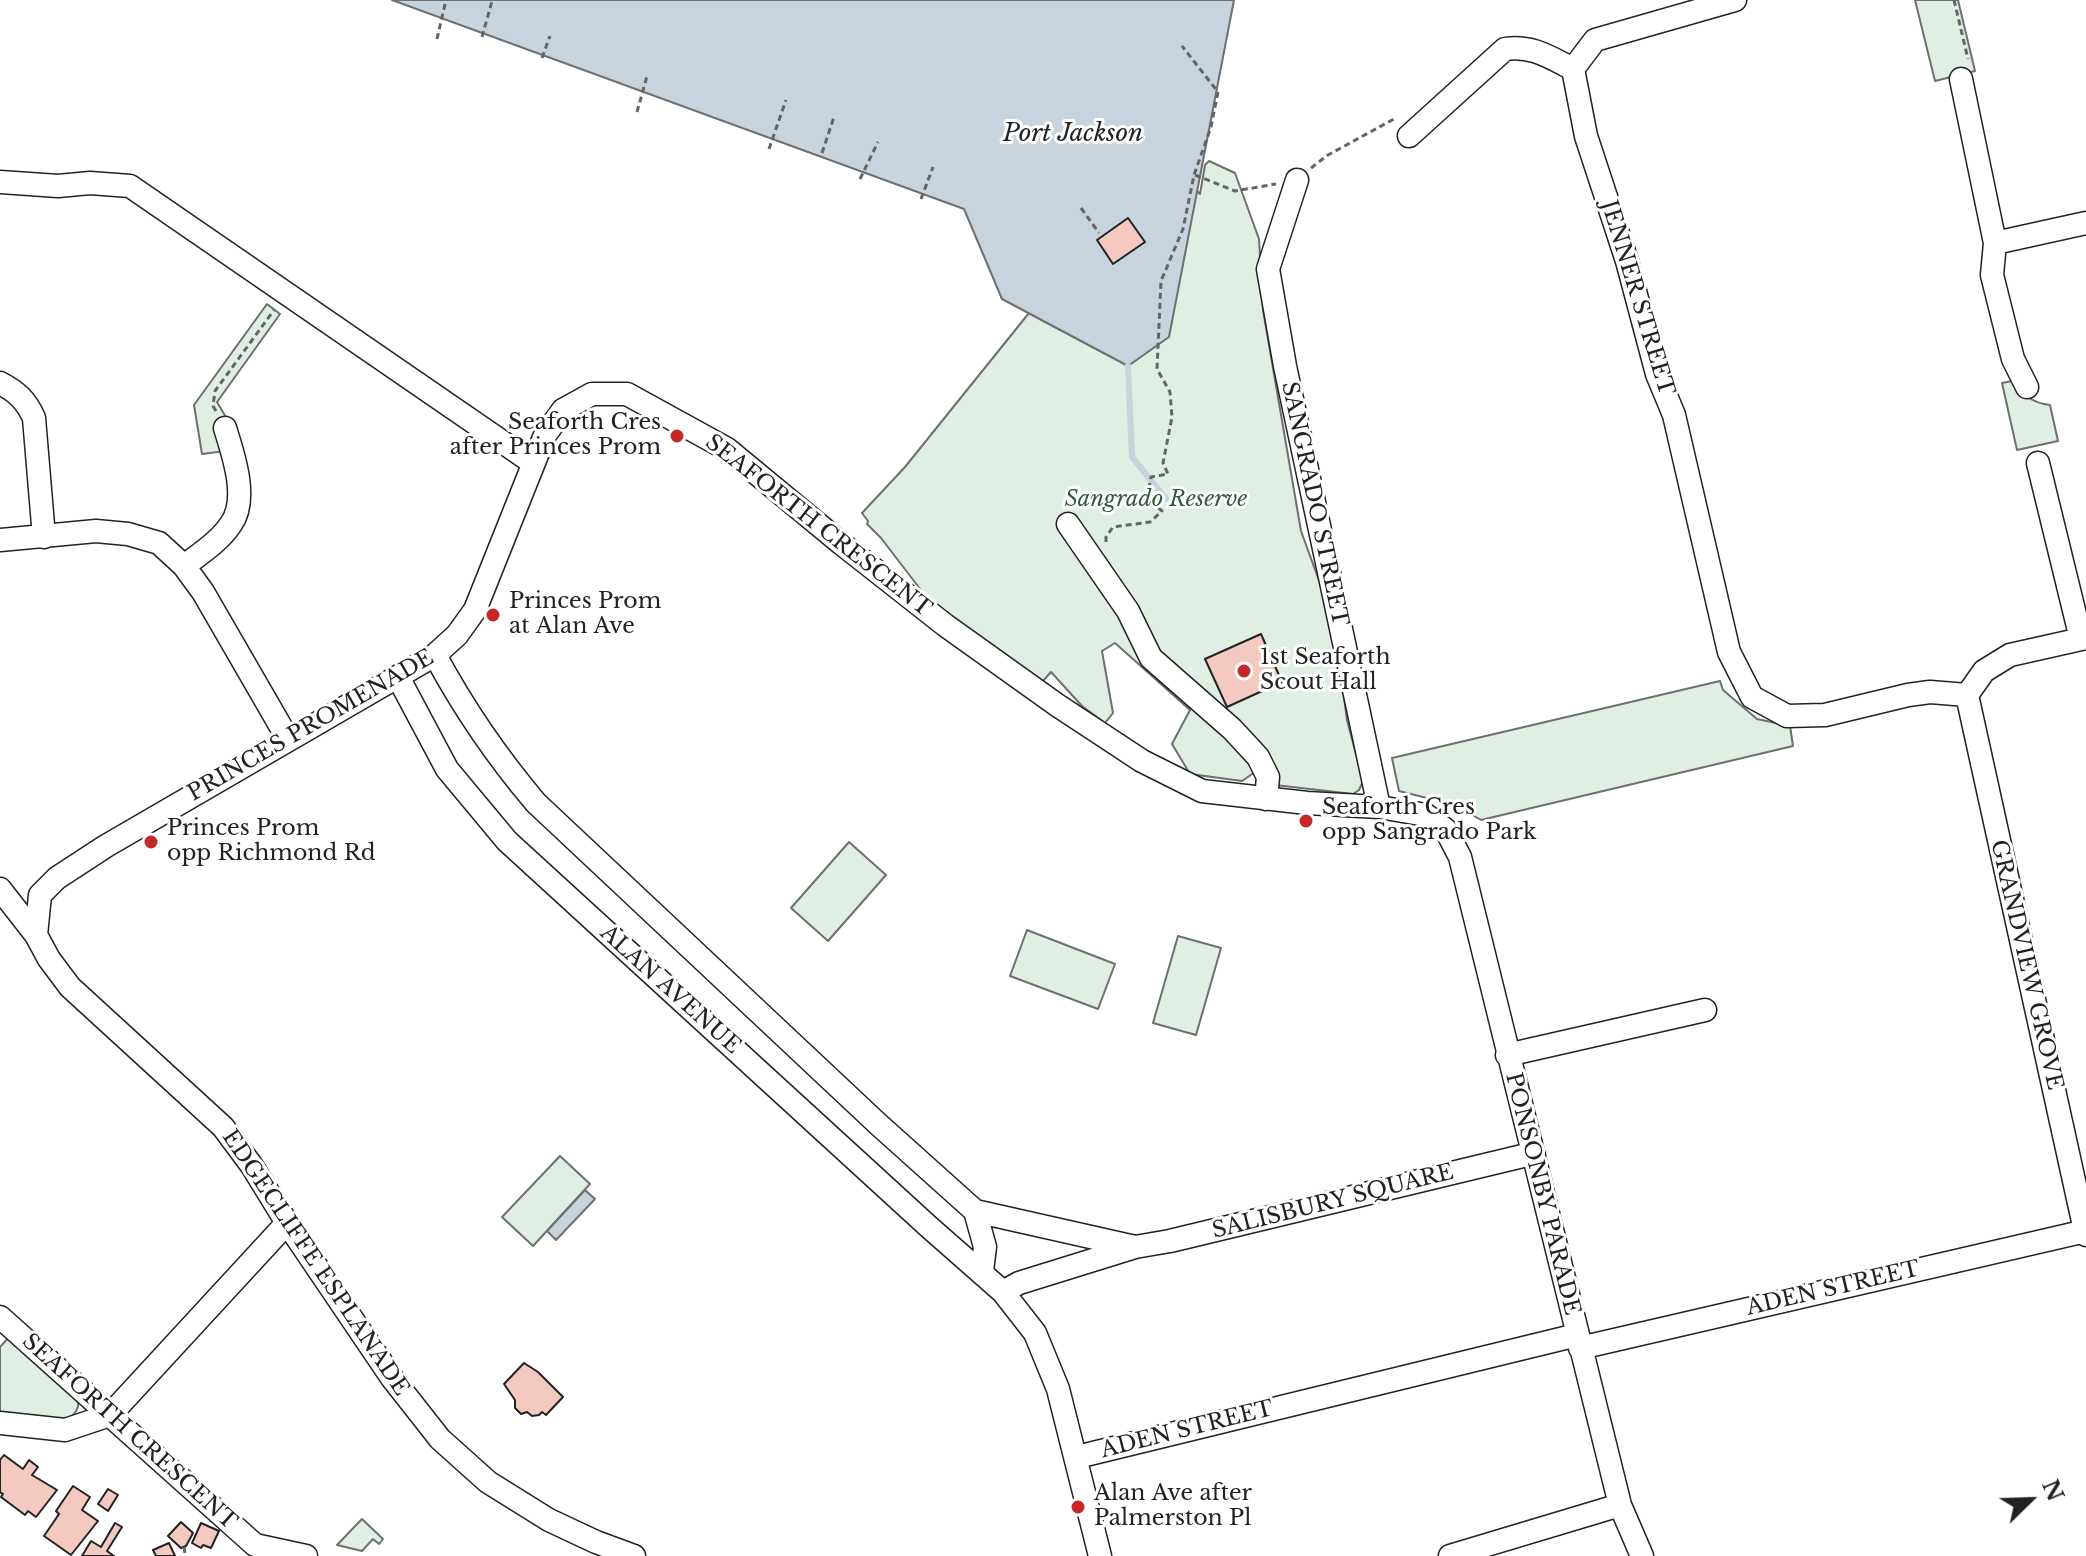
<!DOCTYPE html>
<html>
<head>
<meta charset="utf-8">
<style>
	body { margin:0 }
	#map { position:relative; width:2086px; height:1556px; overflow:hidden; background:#fff; font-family:"Libre Baskerville",serif }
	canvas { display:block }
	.north { position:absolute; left:1990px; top:1460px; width:80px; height:80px; -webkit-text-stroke:6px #fff; paint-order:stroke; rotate:67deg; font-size:22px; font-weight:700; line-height:32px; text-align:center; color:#222 }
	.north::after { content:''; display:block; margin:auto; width:28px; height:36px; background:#222; clip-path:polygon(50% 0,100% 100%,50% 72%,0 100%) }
</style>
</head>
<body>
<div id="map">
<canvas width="2086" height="1556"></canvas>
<div class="north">N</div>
</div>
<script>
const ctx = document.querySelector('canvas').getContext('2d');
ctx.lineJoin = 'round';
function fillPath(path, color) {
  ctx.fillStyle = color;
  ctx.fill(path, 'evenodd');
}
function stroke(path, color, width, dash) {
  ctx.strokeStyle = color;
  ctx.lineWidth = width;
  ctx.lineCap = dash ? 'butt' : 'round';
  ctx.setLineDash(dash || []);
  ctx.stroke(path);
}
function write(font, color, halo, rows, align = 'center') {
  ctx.font = font + ' "Libre Baskerville",serif';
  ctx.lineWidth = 6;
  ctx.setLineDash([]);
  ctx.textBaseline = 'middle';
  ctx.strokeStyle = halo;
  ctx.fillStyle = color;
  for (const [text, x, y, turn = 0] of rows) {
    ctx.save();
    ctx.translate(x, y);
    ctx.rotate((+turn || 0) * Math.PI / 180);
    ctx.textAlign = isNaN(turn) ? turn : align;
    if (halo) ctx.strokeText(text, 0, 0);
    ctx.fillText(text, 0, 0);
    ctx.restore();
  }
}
const green = new Path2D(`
	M 1915,0 L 1958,0 L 1975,71 L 1935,81 Z
	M 1209,161 L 1235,173 L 1259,239 L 1263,310 L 1301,531 L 1321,586 L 1337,645 L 1347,720 L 1363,781 L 1359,790 L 1353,794 L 1275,785 L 1258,770 L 1242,781 L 1190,774 L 1172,744 L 1190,710 L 1115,643 L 1102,651 L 1113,713 L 1105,723 L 1082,706 L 1051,672 L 1042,682 L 927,598 L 881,538 L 867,524 L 868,521 L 862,513 L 905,467 L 1029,313 L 1104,353 L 1196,190 L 1200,194 L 1205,165 Z
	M 267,304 L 280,314 L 217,402 L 227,419 L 226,451 L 202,454 L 194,405 Z
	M 2012,381 C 2023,395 2032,403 2050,405 L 2058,441 L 2017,450 L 2002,383 Z
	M 1720,681 L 1723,690 L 1757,719 L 1790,726 L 1793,746 L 1481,820 L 1455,805 L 1399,791 L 1392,758 Z
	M 849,842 L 886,875 L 828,941 L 791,908 Z
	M 1027,930 L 1115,964 L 1098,1009 L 1010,976 Z
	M 1178,936 L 1221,948 L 1196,1035 L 1153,1023 Z
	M 560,1156 L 590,1184 L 533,1246 L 502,1217 Z
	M 9,1337 L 78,1396 C 80,1408 76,1414 66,1421 L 0,1413 L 0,1347 Z
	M 362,1519 L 383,1539 L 379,1544 L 373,1539 L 362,1551 L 337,1545 Z`);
const water = new Path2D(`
	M 392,0 L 1234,0 L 1169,337 L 1128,366 L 1002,299 L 964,209 Z
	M 585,1190 L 595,1199 L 556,1240 L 547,1231 Z`);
const stream = new Path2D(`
	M 1128,366 L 1132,457 L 1166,499`);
const building = new Path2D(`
	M 1128,218 L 1145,242 L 1113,264 L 1097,240 Z
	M 1261,634 L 1282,682 L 1227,707 L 1205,659 Z
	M 524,1363 L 538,1372 L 563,1397 L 546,1415 L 542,1412 L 539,1415 L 532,1416 L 527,1412 L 521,1414 L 515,1408 L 515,1400 L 504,1384 Z
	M 4,1455 L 23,1469 L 29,1460 L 38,1467 L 32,1475 L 57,1490 L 36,1517 L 28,1511 L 25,1515 L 1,1497 L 3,1494 L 0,1492 L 0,1460 Z
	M 73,1486 L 90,1497 L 82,1510 L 98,1521 L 71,1555 L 44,1536 L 59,1514 L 56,1511 Z
	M 108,1489 L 118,1495 L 108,1511 L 98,1504 Z
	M 181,1522 L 193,1533 L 186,1546 L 181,1548 L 168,1536 Z
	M 115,1523 L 122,1527 L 107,1551 L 114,1556 L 82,1556 L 91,1541 L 101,1547 Z
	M 201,1523 L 219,1531 L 211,1548 L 203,1545 L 201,1548 L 192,1543 Z
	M 169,1543 L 175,1556 L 156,1556 L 153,1550 Z`);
const path = new Path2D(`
	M 1954,0 L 1968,59
	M 482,37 L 492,1
	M 437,39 L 446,0
	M 542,58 L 550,36
	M 637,112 L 647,76
	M 769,149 L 786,100
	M 822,153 L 834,117
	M 1311,168 L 1328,155 L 1394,119 L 1396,121
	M 1195,175 L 1235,191 L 1276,184
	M 860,179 L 878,142
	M 921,199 L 933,167
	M 1081,208 L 1099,233
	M 216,411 L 213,406 L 215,391 L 274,310
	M 1106,542 L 1106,537 L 1113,527 L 1150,522 L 1162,511 L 1147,498 L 1151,477 L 1168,474 L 1163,463 L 1172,417 L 1170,392 L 1157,369 L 1161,281 L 1183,229 L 1194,175 L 1211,127 L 1218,92 L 1182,46
	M 184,1547 L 185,1554`);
const minor = new Path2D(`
	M 1573,69 L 1586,136 L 1627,261 L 1657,374 L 1674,415 L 1729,652 L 1752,697 L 1787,716 L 1825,715 L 1908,695 L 1930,692 L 1967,695 L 1984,671 L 2010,655 L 2086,638
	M 1573,69 L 1595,40 L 1735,0
	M 1961,79 L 1995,243 L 1992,275 L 2013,359 L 2027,387
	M 1409,136 L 1505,49 C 1532,45 1549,57 1573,69
	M 1297,180 L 1268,269 L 1285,366 L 1379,807
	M 0,182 L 58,186 L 90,183 L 130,186 L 533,463
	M 1995,243 L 2086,223
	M 0,383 C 17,392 26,400 34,418 L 44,537
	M 2038,463 L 2081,639
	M 1068,524 L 1128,611 L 1151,658 L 1232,729 L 1258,757 L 1268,777 L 1266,799
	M 0,540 L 96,531 L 128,534 L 159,543 L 184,566 L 203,592 L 288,739
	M 184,566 C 200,554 220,541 231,524 C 249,499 233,454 225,428
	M 435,655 C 464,709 497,757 536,803 L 878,1124 L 975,1211 L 1135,1247
	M 398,677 L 447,769 L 507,841 L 929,1227 L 1003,1292 L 1035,1333 L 1058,1389 L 1100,1556
	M 1967,695 L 2086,1235
	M 0,889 L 36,935 L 49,959 L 70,987 L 223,1127 L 252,1166 L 287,1223 L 392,1378 L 440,1439 L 488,1482 L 549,1520 L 596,1542 L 634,1556
	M 36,935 L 40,895 L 57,878 L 106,846 L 435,655 L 457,635 L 475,610 L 545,435 L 563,410 L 592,394 L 627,394 L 727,449 L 842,544 L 945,625 L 1057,705 L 1142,761 L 1202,791 L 1307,803 L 1379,807 L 1426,815 L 1446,830 L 1460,857 L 1620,1505 L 1642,1556
	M 1507,1055 L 1705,1010
	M 975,1211 L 985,1247 L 982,1271
	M 1003,1292 L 1019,1283 L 1135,1247 L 1170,1241 L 1531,1154
	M 0,1317 L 255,1545 L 306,1556
	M 1580,1348 L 2086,1231
	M 0,1423 L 65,1430 L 110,1415 L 287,1223
	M 1077,1457 L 1577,1335
	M 1450,1556 L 1620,1505`);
const markers = [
	[677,436,8,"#c62828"],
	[493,615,8,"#c62828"],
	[1244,671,8,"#c62828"],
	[1306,821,8,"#c62828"],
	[151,842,8,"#c62828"],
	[1078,1507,8,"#c62828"]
];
const streetNames = [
	["JENNER STREET",1637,298,73],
	["SANGRADO STREET",1314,504,78],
	["SEAFORTH CRESCENT",818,526,38],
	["PRINCES PROMENADE",311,726,-30],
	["GRANDVIEW GROVE",2026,965,77],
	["ALAN AVENUE",670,990,42],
	["PONSONBY PARADE",1542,1194,76],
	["SALISBURY SQUARE",1333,1202,-14],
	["EDGECLIFFE ESPLANADE",315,1263,56],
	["ADEN STREET",1833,1289,-13],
	["ADEN STREET",1187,1430,-14],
	["SEAFORTH CRESCENT",129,1432,42]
];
const poiNames = [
	["Seaforth Cres",661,423,"right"],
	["after Princes Prom",661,448,"right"],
	["Princes Prom",509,602],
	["at Alan Ave",509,627],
	["1st Seaforth",1260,658],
	["Scout Hall",1260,683],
	["Seaforth Cres",1322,808],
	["opp Sangrado Park",1322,833],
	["Princes Prom",167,829],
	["opp Richmond Rd",167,854],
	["Alan Ave after",1094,1494],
	["Palmerston Pl",1094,1519]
];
const parkNames = [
	["Sangrado Reserve",1156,500]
];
const waterNames = [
	["Port Jackson",1073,134]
];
fillPath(green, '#e0efe3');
stroke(green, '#6f6f6f', 2);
fillPath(water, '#c7d3dd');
stroke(water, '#6f6f6f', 2);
stroke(stream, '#c7d3dd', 6);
fillPath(building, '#f3c9c0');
stroke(building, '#222', 2);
stroke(minor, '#222', 25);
stroke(path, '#646464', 3, [6, 4]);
stroke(minor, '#fff', 22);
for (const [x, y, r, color] of markers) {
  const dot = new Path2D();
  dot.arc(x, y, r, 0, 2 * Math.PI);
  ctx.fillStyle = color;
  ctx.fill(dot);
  stroke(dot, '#fff', 3);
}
write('22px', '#222', '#fff', streetNames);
write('22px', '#222', '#fff', poiNames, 'left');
write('italic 22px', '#2f5e38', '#fff', parkNames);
write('italic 24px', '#222', '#fff', waterNames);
</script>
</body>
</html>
